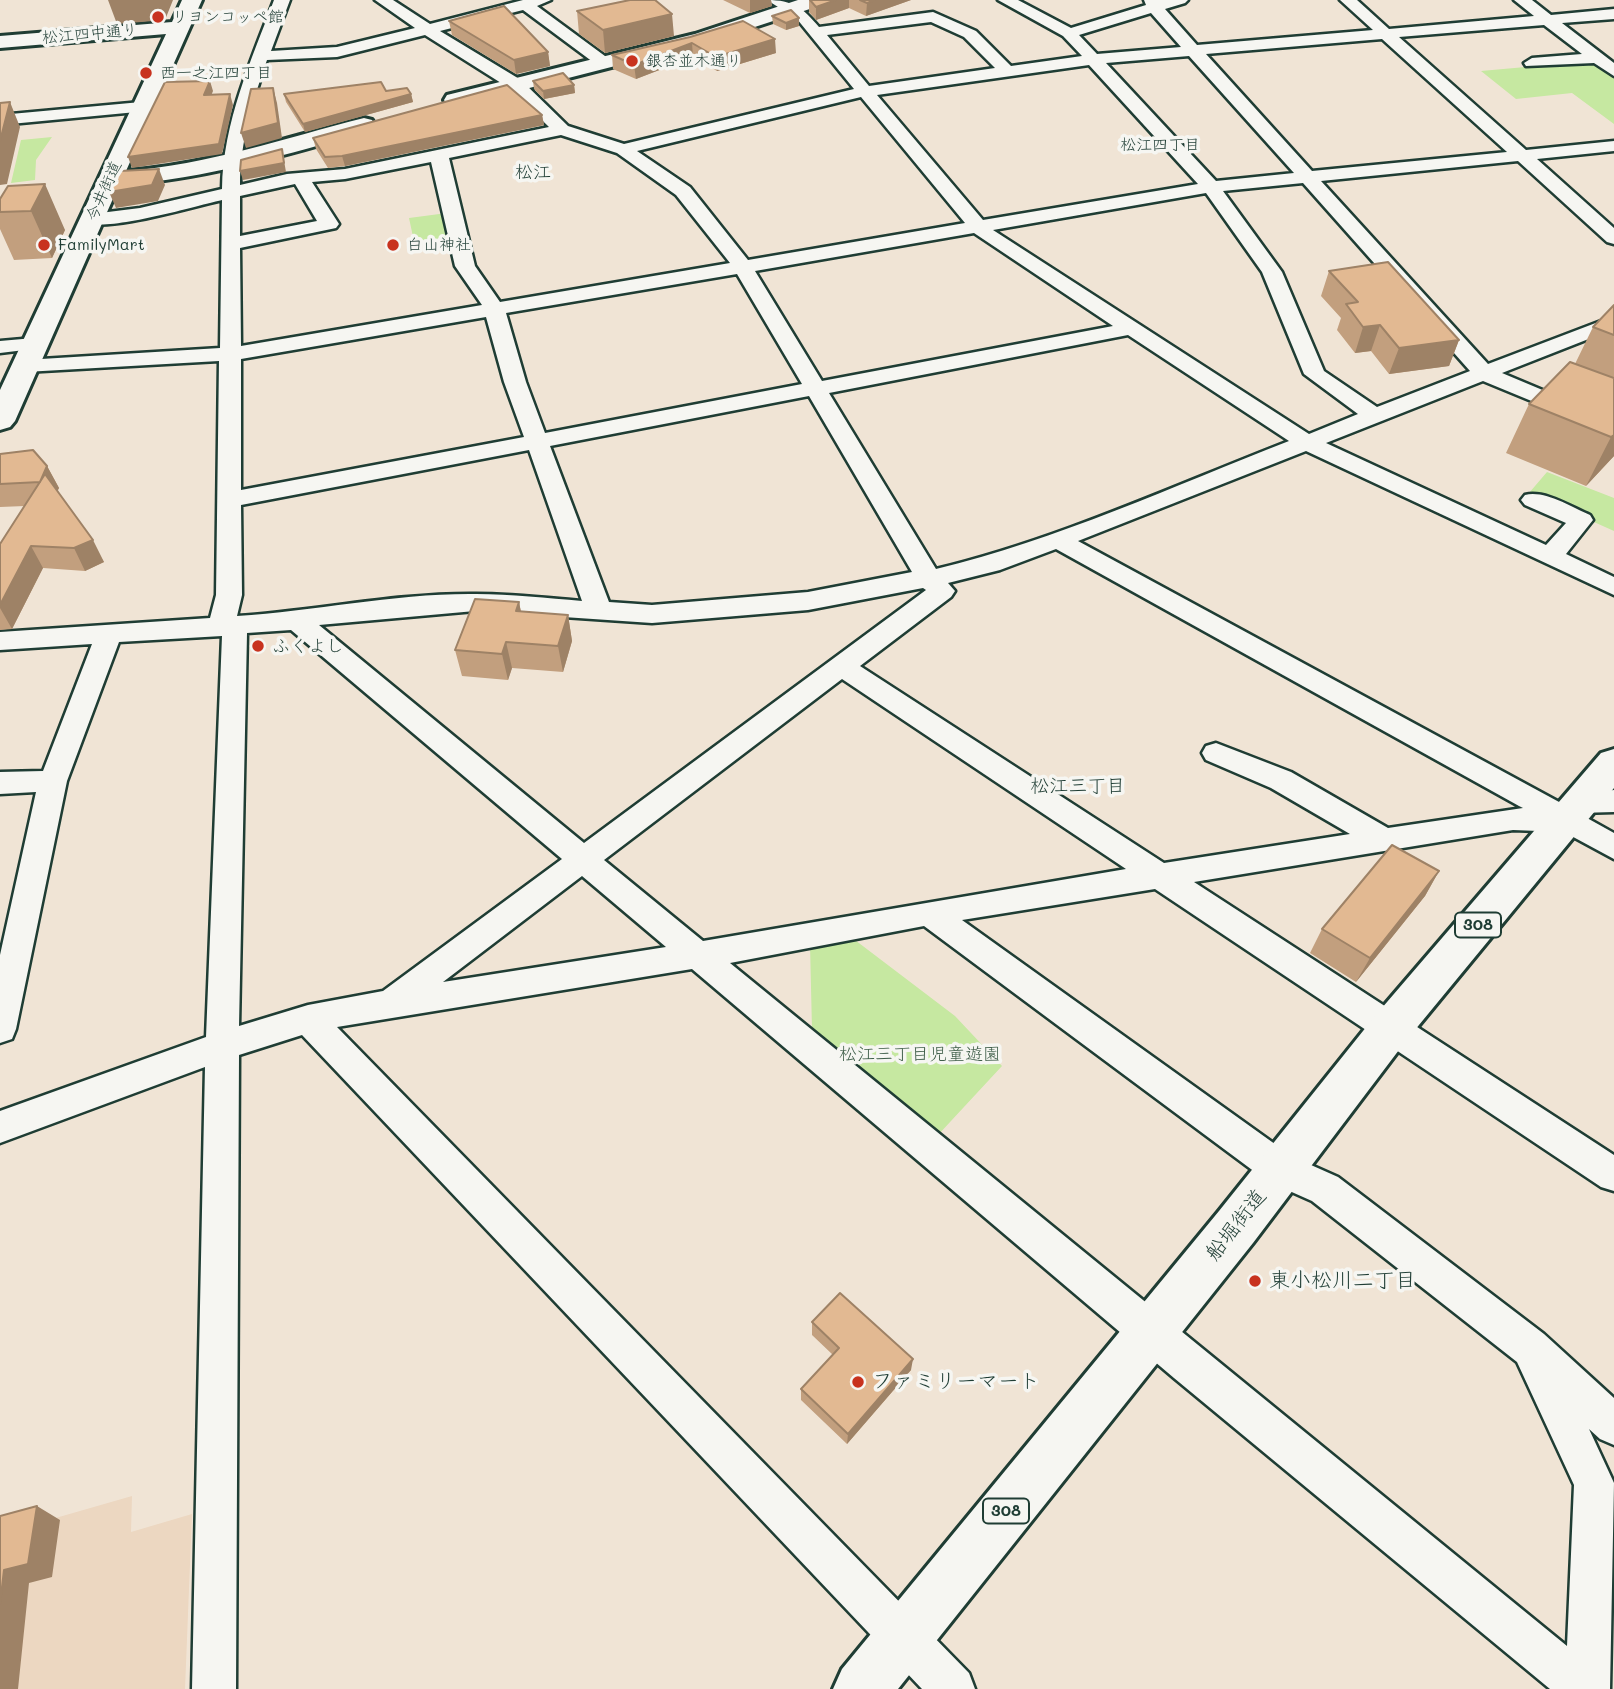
<!DOCTYPE html>
<html>
<head>
<meta charset="utf-8">
<style>
	body { margin:0 }
	canvas { display:block; background:#f0e4d5 }
</style>
</head>
<body>
<canvas width="1614" height="1689"></canvas>
<script>
const ctx = document.querySelector('canvas').getContext('2d');
ctx.lineJoin = 'round';
function fillPath(path, color) {
  ctx.fillStyle = color;
  ctx.fill(path, 'evenodd');
}
function stroke(path, color, width, dash) {
  ctx.strokeStyle = color;
  ctx.lineWidth = width;
  ctx.lineCap = dash ? 'butt' : 'round';
  ctx.setLineDash(dash || []);
  ctx.stroke(path);
}
function write(font, color, halo, rows, align = 'center') {
  ctx.font = font + ' Mali,"Klee One",sans-serif';
  ctx.lineWidth = 7;
  ctx.setLineDash([]);
  ctx.textBaseline = 'middle';
  ctx.strokeStyle = halo;
  ctx.fillStyle = color;
  for (const [text, x, y, turn = 0] of rows) {
    ctx.save();
    ctx.translate(x, y);
    ctx.rotate((+turn || 0) * Math.PI / 180);
    ctx.textAlign = isNaN(turn) ? turn : align;
    if (halo) ctx.strokeText(text, 0, 0);
    ctx.fillText(text, 0, 0);
    ctx.restore();
  }
}
const built = new Path2D(`
	M 132,1496 L 131,1532 L 192,1514 L 185,1689 L 0,1689 L 0,1534 Z`);
const green = new Path2D(`
	M 1592,61 L 1614,77 L 1614,124 L 1572,93 L 1516,99 L 1481,71 Z
	M 52,137 L 36,160 L 35,180 L 11,183 L 21,140 Z
	M 447,213 L 454,241 L 415,246 L 409,218 Z
	M 1547,472 L 1614,498 L 1614,531 L 1529,493 Z
	M 851,937 L 955,1016 L 1002,1066 L 938,1135 L 812,1030 L 810,944 Z`);
const street = new Path2D(`
	M 274,0 L 290,0 L 271,51 L 337,47 L 415,28 L 375,0 L 393,0 L 430,24 L 523,0 L 551,0 L 537,6 L 609,59 L 611,62 L 609,65 L 597,65 L 523,10 L 440,31 L 521,80 L 568,126 L 624,144 L 854,89 L 797,19 L 767,0 C 793,0 803,8 819,27 L 933,12 L 976,31 L 1011,66 L 1082,56 L 1063,36 L 998,0 L 1018,0 L 1071,28 L 1146,5 L 1144,0 L 1188,0 L 1185,3 L 1165,9 L 1197,45 L 1373,30 L 1340,0 L 1357,0 L 1389,29 L 1534,16 L 1514,0 L 1532,0 L 1551,15 L 1614,9 L 1614,19 L 1562,23 L 1614,63 L 1614,76 L 1594,63 L 1526,66 L 1524,63 L 1532,58 L 1582,54 L 1544,25 L 1399,37 L 1526,150 L 1614,141 L 1614,151 L 1537,159 L 1614,228 L 1614,244 L 1607,242 L 1518,161 L 1321,181 L 1488,364 L 1614,316 L 1614,329 L 1502,373 L 1614,420 L 1614,435 L 1483,381 L 1326,443 L 1546,545 L 1566,523 L 1525,505 L 1521,500 L 1525,495 C 1545,490 1571,507 1590,515 L 1593,520 L 1566,554 L 1614,577 L 1614,595 L 1306,451 L 1078,541 L 1572,809 L 1568,803 L 1573,795 L 1614,790 L 1614,812 L 1578,813 L 1614,833 L 1614,859 L 1564,832 L 1513,830 L 1194,882 L 1614,1155 L 1614,1191 L 1601,1187 L 1155,889 L 962,920 L 1293,1157 L 1338,1177 L 1544,1334 L 1614,1398 L 1614,1445 L 1600,1439 L 1589,1429 L 1614,1483 L 1610,1689 L 1550,1689 L 1174,1378 L 692,969 L 337,1027 L 969,1673 L 975,1689 L 922,1689 L 302,1035 L 239,1055 L 236,1689 L 192,1689 L 205,1067 L 0,1143 L 0,1111 L 206,1037 L 222,636 L 119,642 L 67,781 L 16,1029 L 12,1039 L 0,1043 L 0,955 L 36,792 L 0,794 L 0,772 L 43,771 L 92,644 L 0,650 L 0,632 L 210,618 L 216,595 L 219,361 L 25,372 L 17,371 L 14,366 L 17,361 L 25,360 L 220,348 L 222,200 C 199,205 95,236 83,220 L 92,214 L 140,208 L 222,189 C 223,122 251,61 274,0 ZM 1151,13 L 1181,47 L 1097,54 L 1079,35 ZM 931,22 L 964,37 L 995,68 L 869,86 L 827,35 ZM 425,35 L 509,88 L 549,127 L 345,169 L 287,174 L 240,185 C 240,142 253,100 267,60 L 337,57 ZM 1382,39 L 1507,152 L 1312,171 L 1206,54 ZM 1189,56 L 1294,173 L 1216,181 L 1106,63 ZM 1089,65 L 1198,184 L 983,220 L 877,95 ZM 861,97 L 965,223 L 748,260 L 690,187 L 637,151 ZM 561,135 L 617,153 L 676,195 L 730,263 L 500,302 L 475,266 L 449,158 ZM 431,162 L 455,266 L 482,305 L 241,346 L 240,248 L 336,228 L 339,224 L 312,182 L 345,179 ZM 1303,183 L 1470,371 L 1377,407 L 1324,371 L 1282,272 L 1223,191 ZM 295,184 L 317,221 L 240,236 L 240,196 ZM 1206,193 L 1262,272 L 1304,374 L 1358,414 L 1309,434 L 993,230 ZM 974,233 L 1113,326 L 822,381 L 755,271 ZM 737,274 L 802,384 L 545,433 L 526,382 L 506,313 ZM 486,317 L 504,382 L 524,437 L 241,490 L 241,359 ZM 1128,335 L 1289,441 C 1173,486 1057,540 936,569 L 829,393 ZM 809,396 L 912,572 L 808,592 L 652,605 L 609,602 L 550,446 ZM 529,450 L 582,601 C 547,598 511,594 476,594 C 396,593 316,611 237,616 L 242,595 L 241,505 ZM 1056,549 L 1519,806 L 1523,808 L 1388,828 L 1291,772 L 1216,743 L 1206,746 L 1202,753 L 1206,760 L 1271,788 L 1350,834 L 1164,863 L 860,666 L 951,597 L 955,591 L 948,583 L 1000,570 ZM 923,588 L 926,590 L 584,843 L 319,625 L 475,611 L 652,623 L 808,610 ZM 291,630 L 562,859 L 383,991 L 308,1005 L 239,1026 L 247,633 ZM 842,679 L 1126,869 L 703,941 L 604,860 ZM 582,876 L 666,947 L 443,982 ZM 924,926 L 1267,1181 L 1312,1201 L 1517,1362 L 1574,1485 L 1567,1646 L 730,963 Z
	M 141,102 L 147,103 L 150,107 L 147,111 L 0,125 L 0,115 Z
	M 34,338 L 41,340 L 45,344 L 41,348 L 0,353 L 0,341 Z`);
const secondary = new Path2D(`
	M 182,0 L 202,0 L 126,171 C 208,165 284,138 364,118 L 372,120 L 375,125 L 372,130 C 289,154 206,179 119,185 L 15,421 L 10,427 L 0,430 L 0,390 L 166,34 L 0,48 L 0,36 L 172,22 Z
	M 798,0 L 828,0 L 825,4 L 709,42 L 455,107 L 447,105 L 444,100 L 447,95 L 695,34 Z`);
const primary = new Path2D(`
	M 1614,749 L 1614,788 L 1405,1042 L 1253,1243 L 898,1689 L 833,1689 L 842,1669 L 1219,1211 L 1375,1016 L 1601,753 Z`);
const wall = new Path2D(`
	M 723,0 L 771,0 L 772,6 L 750,13 Z
	M 809,0 L 911,0 L 866,16 L 849,8 L 816,20 L 809,12 Z
	M 577,11 L 674,36 L 605,53 L 579,34 Z
	M 772,16 L 799,18 L 799,26 L 786,30 L 773,24 Z
	M 449,21 L 548,52 L 550,66 L 516,74 L 452,35 Z
	M 690,37 L 776,53 L 717,71 L 693,57 L 636,79 L 613,69 L 612,55 Z
	M 533,81 L 574,85 L 575,93 L 544,99 L 534,89 Z
	M 386,91 L 411,94 L 413,102 L 305,132 L 286,102 L 284,94 Z
	M 542,115 L 544,125 L 345,166 L 328,168 L 316,149 L 313,138 Z
	M 8,186 L 65,230 L 52,258 L 14,260 L 0,229 L 0,199 Z
	M 1329,271 L 1459,340 L 1449,366 L 1389,374 L 1371,351 L 1355,353 L 1337,330 L 1341,318 L 1321,296 Z
	M 1614,305 L 1614,456 L 1586,486 L 1506,453 L 1529,404 L 1575,364 L 1593,327 Z
	M 0,454 L 47,466 L 59,488 L 57,491 L 104,562 L 85,571 L 43,568 L 12,629 L 0,630 L 0,544 L 25,506 L 0,507 Z
	M 519,602 L 521,612 L 568,615 L 572,641 L 563,672 L 512,668 L 508,680 L 462,676 L 455,650 Z
	M 1439,871 L 1425,896 L 1356,982 L 1310,953 L 1322,929 Z
	M 812,1322 L 911,1370 L 847,1444 L 801,1400 L 801,1389 L 833,1355 L 812,1335 Z`);
const shadedWall = new Path2D(`
	M 108,0 L 173,0 L 165,20 L 117,24 Z
	M 750,0 L 771,0 L 772,6 L 750,13 Z
	M 836,0 L 849,0 L 849,8 L 816,20 L 816,7 Z
	M 875,0 L 911,0 L 866,16 L 867,3 Z
	M 672,14 L 674,36 L 605,53 L 603,30 Z
	M 799,18 L 799,26 L 786,30 L 786,23 Z
	M 775,39 L 776,53 L 717,71 L 716,57 Z
	M 692,43 L 693,57 L 636,79 L 634,65 Z
	M 548,52 L 550,66 L 516,74 L 514,60 Z
	M 210,81 L 213,91 L 207,106 L 204,95 Z
	M 574,85 L 575,93 L 544,99 L 543,91 Z
	M 273,88 L 277,103 L 282,138 L 246,148 L 241,133 Z
	M 230,94 L 233,105 L 222,154 L 132,168 L 128,157 Z
	M 411,94 L 413,102 L 305,132 L 303,124 Z
	M 10,102 L 20,127 L 7,184 L 0,185 L 0,141 Z
	M 542,115 L 544,125 L 345,166 L 342,156 Z
	M 282,149 L 286,172 L 243,180 L 240,171 Z
	M 159,169 L 165,185 L 158,201 L 116,208 L 109,192 Z
	M 45,184 L 65,230 L 52,258 L 31,211 Z
	M 1380,325 L 1371,351 L 1355,353 L 1363,327 Z
	M 1459,340 L 1449,366 L 1389,374 L 1399,348 Z
	M 1614,435 L 1614,456 L 1586,486 L 1611,437 Z
	M 47,466 L 59,488 L 51,504 L 40,482 Z
	M 93,540 L 104,562 L 85,571 L 74,548 Z
	M 31,546 L 43,568 L 12,629 L 0,608 L 0,605 Z
	M 519,602 L 524,628 L 516,611 Z
	M 568,615 L 572,641 L 563,672 L 558,646 Z
	M 506,642 L 512,668 L 508,680 L 502,654 Z
	M 1439,871 L 1425,896 L 1356,982 L 1370,958 Z
	M 913,1359 L 911,1370 L 847,1444 L 848,1434 Z
	M 37,1506 L 60,1520 L 52,1577 L 29,1583 L 18,1689 L 0,1689 L 0,1604 L 4,1570 Z`);
const building = new Path2D(`
	M 630,0 L 655,0 L 672,14 L 603,30 L 577,11 Z
	M 810,0 L 836,0 L 816,7 Z
	M 860,0 L 875,0 L 867,3 Z
	M 504,6 L 548,52 L 514,60 L 449,21 Z
	M 791,10 L 799,18 L 786,23 L 772,16 Z
	M 743,21 L 775,39 L 716,57 L 692,43 L 634,65 L 612,55 L 690,37 Z
	M 563,73 L 574,85 L 543,91 L 533,81 Z
	M 210,81 L 204,95 L 230,94 L 219,144 L 128,157 L 165,82 Z
	M 381,82 L 386,91 L 407,88 L 411,94 L 303,124 L 284,94 Z
	M 507,85 L 542,115 L 342,156 L 325,157 L 313,138 Z
	M 273,88 L 278,123 L 241,133 L 251,89 Z
	M 10,102 L 0,141 L 0,103 Z
	M 282,149 L 284,163 L 240,171 L 241,160 Z
	M 159,169 L 152,185 L 109,192 L 120,171 Z
	M 45,184 L 31,211 L 0,212 L 0,199 L 8,186 Z
	M 1388,262 L 1459,340 L 1399,348 L 1380,325 L 1363,327 L 1346,304 L 1358,302 L 1329,271 Z
	M 1614,305 L 1614,335 L 1593,327 Z
	M 1570,362 L 1614,378 L 1614,435 L 1611,437 L 1529,404 Z
	M 33,450 L 47,466 L 40,482 L 0,484 L 0,454 Z
	M 45,474 L 93,540 L 74,548 L 31,546 L 0,605 L 0,544 Z
	M 475,599 L 519,602 L 516,611 L 568,615 L 558,646 L 506,642 L 502,654 L 455,650 Z
	M 1392,845 L 1439,871 L 1370,958 L 1322,929 Z
	M 840,1293 L 913,1359 L 848,1434 L 801,1389 L 839,1348 L 812,1322 Z
	M 37,1506 L 28,1564 L 4,1570 L 0,1604 L 0,1516 Z`);
const markers = [
	[158,17,7,"#c8321e"],
	[632,61,7,"#c8321e"],
	[146,73,7,"#c8321e"],
	[44,245,7,"#c8321e"],
	[393,245,7,"#c8321e"],
	[258,646,7,"#c8321e"],
	[1255,1281,7,"#c8321e"],
	[858,1382,7,"#c8321e"]
];
const farPoinames = [
	["リヨンコッペ館",172,17],
	["銀杏並木通り",646,61],
	["西一之江四丁目",160,73],
	["FamilyMart",58,245],
	["白山神社",407,245]
];
const farStreetnames = [
	["松江四中通り",90,34,-5],
	["今井街道",104,191,-66]
];
const farNeighbourhoodnames = [
	["松江四丁目",1160,145]
];
const shields = [
	[1478,925,46],
	[1006,1511,46]
];
const shieldNames = [
	["308",1478,925],
	["308",1006,1511]
];
const farQuarternames = [
	["松江",533,172]
];
const poiNames = [
	["ふくよし",272,646]
];
const parkNames = [
	["松江三丁目児童遊園",920,1054]
];
const neighbourhoodNames = [
	["松江三丁目",1078,786]
];
const nearStreetnames = [
	["船堀街道",1236,1225,-52]
];
const nearPoinames = [
	["東小松川二丁目",1269,1281],
	["ファミリーマート",872,1382]
];
fillPath(built, '#ecd7c1');
fillPath(green, '#c6e8a1');
stroke(street, '#1f3d34', 5);
stroke(secondary, '#1f3d34', 6);
stroke(primary, '#1f3d34', 6);
fillPath(street, '#f6f6f2');
fillPath(secondary, '#f6f6f2');
fillPath(primary, '#f6f6f2');
fillPath(wall, '#c29f7e');
fillPath(shadedWall, '#9e8266');
fillPath(building, '#e2b992');
stroke(building, '#9e8266', 2);
for (const [x, y, r, color] of markers) {
  const dot = new Path2D();
  dot.arc(x, y, r, 0, 2 * Math.PI);
  ctx.fillStyle = color;
  ctx.fill(dot);
  stroke(dot, '#f6f6f2', 2.5);
}
write('16px', '#1f3d34', '#f6f6f2', farPoinames, 'left');
write('16px', '#1f3d34', '#f6f6f2', farStreetnames);
write('16px', '#1f3d34', '#f6f6f2', farNeighbourhoodnames);
for (const [x, y, w] of shields) {
  const box = new Path2D();
  box.roundRect(x - w / 2, y - 12.5, w, 25, 5);
  ctx.fillStyle = '#f6f6f2';
  ctx.fill(box);
  stroke(box, '#1f3d34', 2);
}
write('bold 16px', '#1f3d34', null, shieldNames);
write('18px', '#1f3d34', '#f6f6f2', farQuarternames);
write('18px', '#1f3d34', '#f6f6f2', poiNames, 'left');
write('18px', '#405f4a', '#f6f6f2', parkNames);
write('19px', '#1f3d34', '#f6f6f2', neighbourhoodNames);
write('21px', '#1f3d34', '#f6f6f2', nearStreetnames);
write('21px', '#1f3d34', '#f6f6f2', nearPoinames, 'left');
</script>
</body>
</html>
